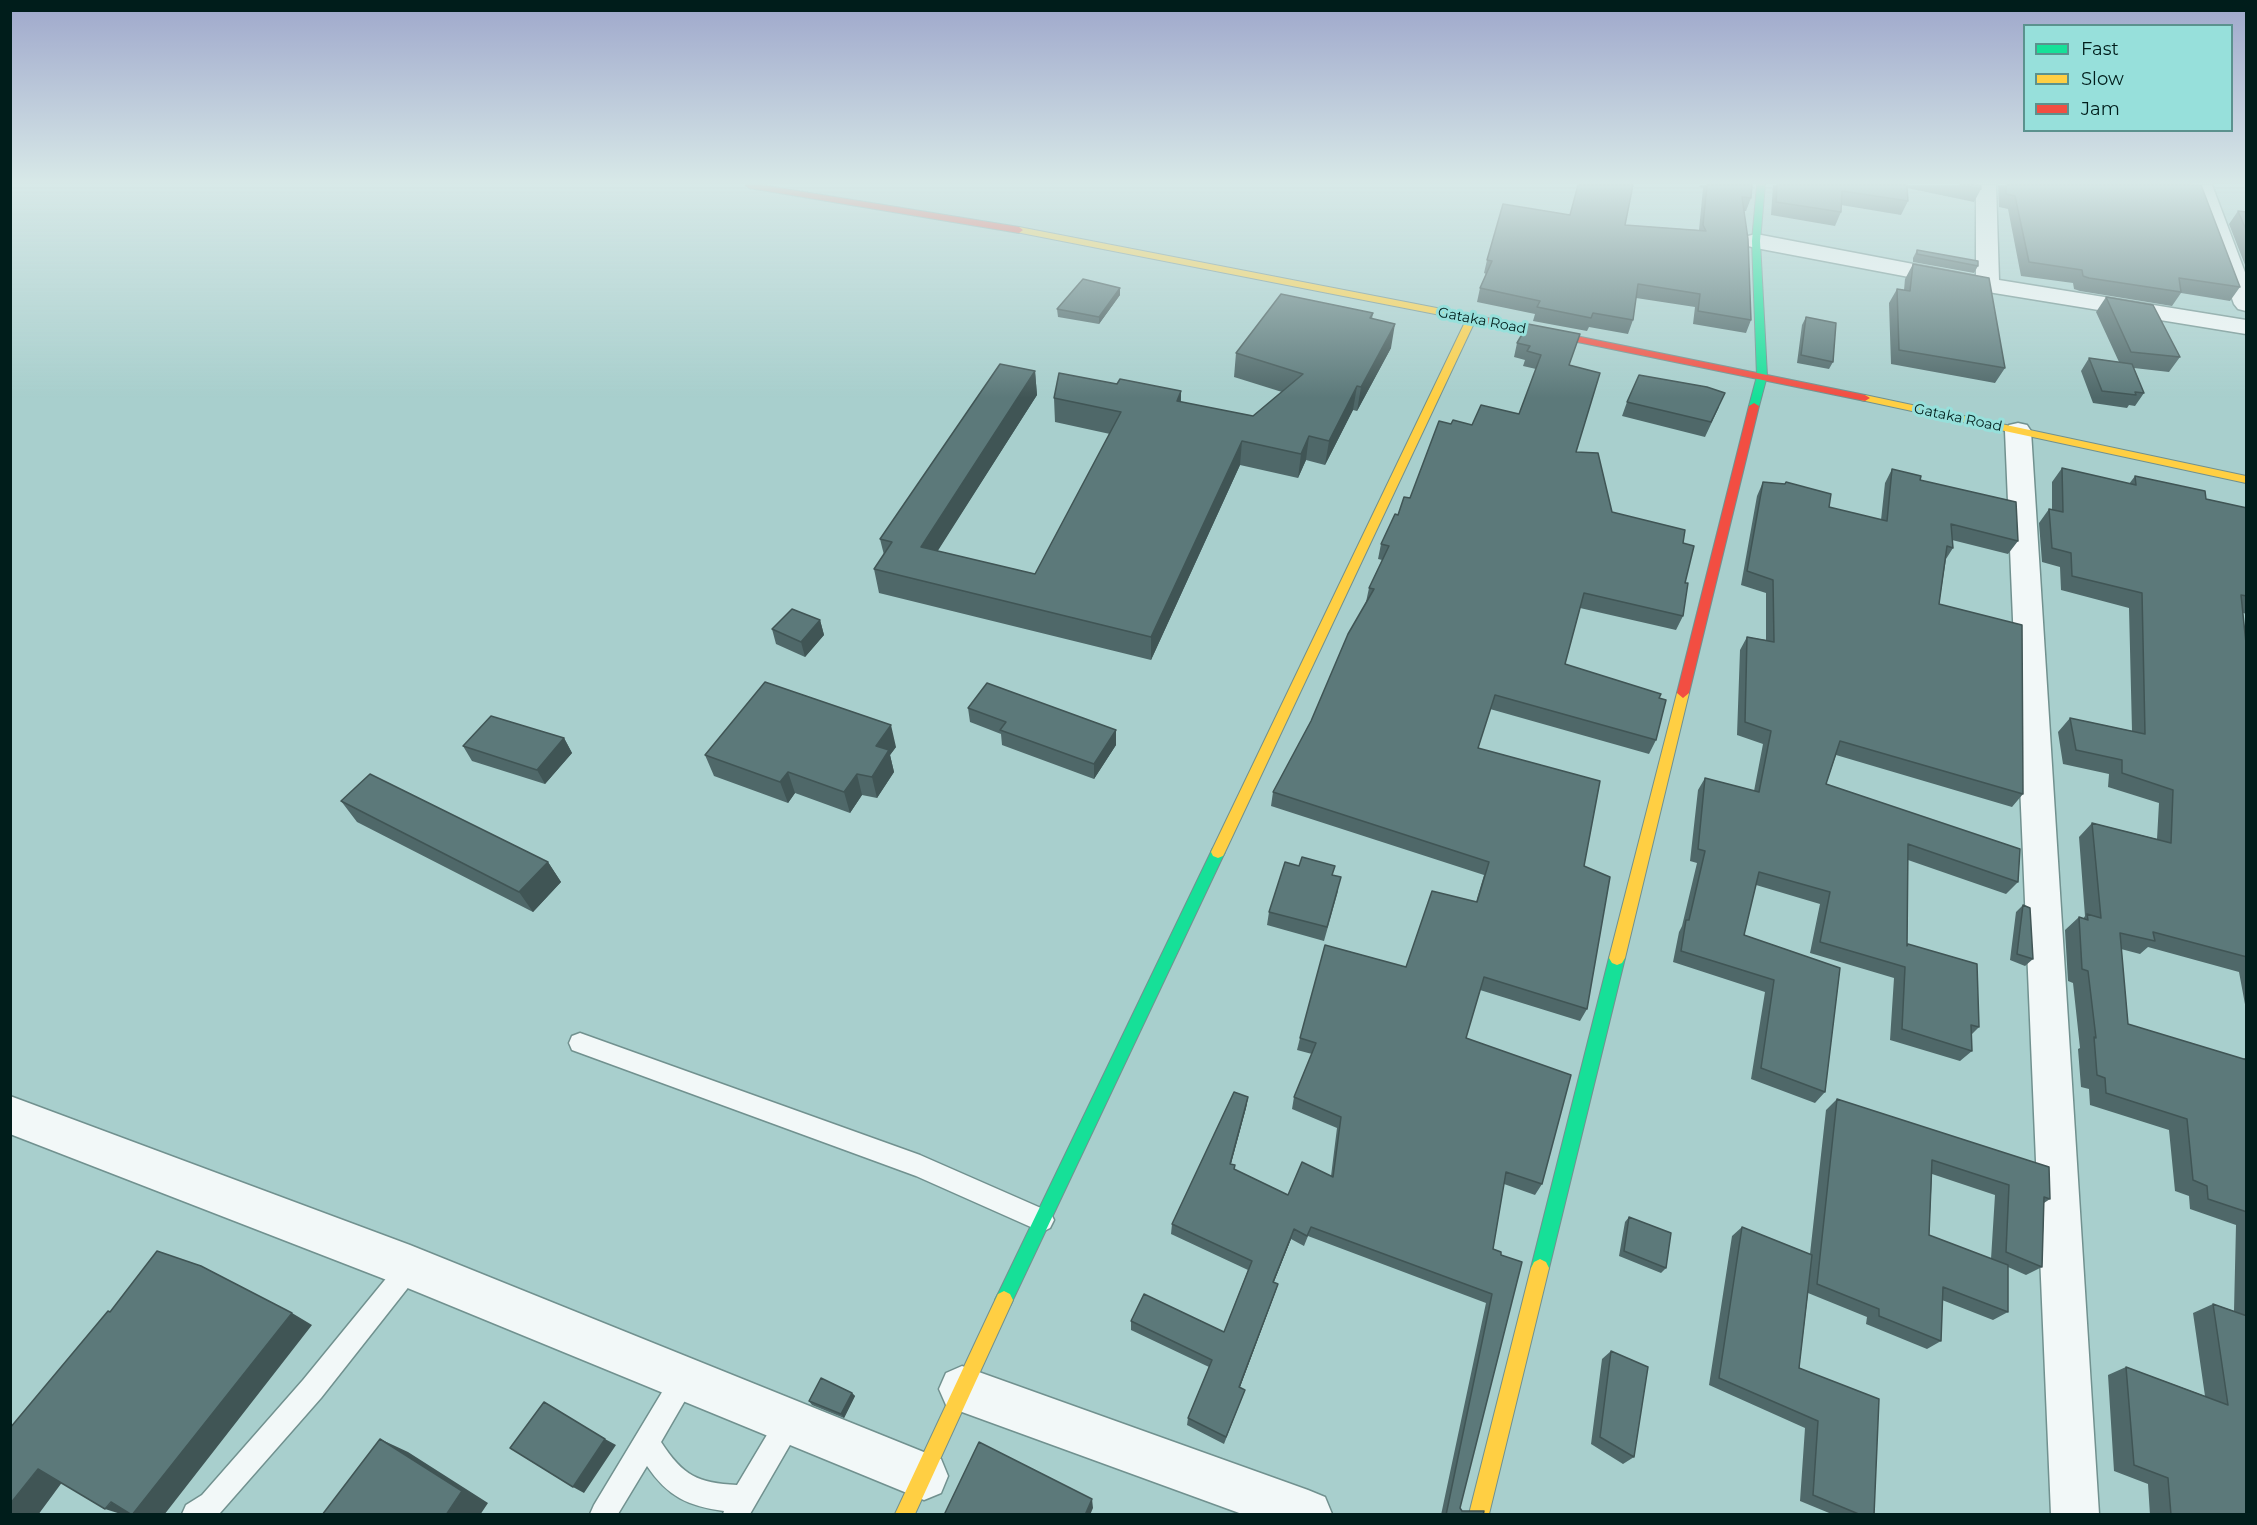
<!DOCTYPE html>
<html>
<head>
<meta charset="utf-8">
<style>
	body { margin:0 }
	#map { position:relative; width:2257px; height:1525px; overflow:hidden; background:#a8cfcd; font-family:Montserrat,sans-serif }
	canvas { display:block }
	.frame { position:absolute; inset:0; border:12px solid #001d1b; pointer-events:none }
	.legend { position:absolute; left:2023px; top:24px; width:210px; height:108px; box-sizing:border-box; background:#97e0db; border:2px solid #5b928e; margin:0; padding:8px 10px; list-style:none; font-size:18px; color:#001d1b }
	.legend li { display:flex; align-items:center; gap:12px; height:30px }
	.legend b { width:30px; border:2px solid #5b928e }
</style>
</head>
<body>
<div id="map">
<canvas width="2257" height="1525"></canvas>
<div class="frame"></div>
<ul class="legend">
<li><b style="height:8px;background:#16e098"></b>Fast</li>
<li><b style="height:8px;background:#ffcf43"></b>Slow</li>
<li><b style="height:8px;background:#f24e42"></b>Jam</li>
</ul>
</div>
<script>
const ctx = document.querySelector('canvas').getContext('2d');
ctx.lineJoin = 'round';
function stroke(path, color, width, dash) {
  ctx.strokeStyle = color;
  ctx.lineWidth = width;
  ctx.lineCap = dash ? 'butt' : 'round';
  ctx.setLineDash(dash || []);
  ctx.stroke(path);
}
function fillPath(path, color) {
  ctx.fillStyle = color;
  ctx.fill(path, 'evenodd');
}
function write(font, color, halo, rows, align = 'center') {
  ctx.font = font + ' Montserrat,sans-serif';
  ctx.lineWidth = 6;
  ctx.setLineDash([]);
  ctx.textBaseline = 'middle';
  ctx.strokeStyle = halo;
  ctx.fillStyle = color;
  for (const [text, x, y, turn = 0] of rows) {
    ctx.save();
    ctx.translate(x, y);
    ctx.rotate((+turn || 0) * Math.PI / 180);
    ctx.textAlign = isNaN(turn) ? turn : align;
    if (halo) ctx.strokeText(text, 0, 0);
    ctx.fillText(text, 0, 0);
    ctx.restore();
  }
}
const lane = new Path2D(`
	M 580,1033 L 920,1155 L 1050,1212 L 1054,1220 L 1050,1228 L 1042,1232 L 916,1176 L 572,1050 L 569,1043 L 572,1036 Z
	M 410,1255 L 418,1259 L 422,1267 L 418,1275 L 321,1398 L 220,1513 L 182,1514 L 186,1505 L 202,1495 L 303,1380 L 402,1259 Z
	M 685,1365 L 694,1369 L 698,1378 L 661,1442 C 683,1476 698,1483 737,1485 L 780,1413 L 789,1409 L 798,1413 L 802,1422 L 798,1431 L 750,1514 L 723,1514 L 724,1511 C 688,1506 668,1497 647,1466 L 618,1514 L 590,1514 L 594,1505 L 676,1369 Z`);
const street = new Path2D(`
	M 1976,185 L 1996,185 L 1999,280 L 2246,320 L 2246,334 L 1988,292 L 1756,248 L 1748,246 L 1745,241 L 1748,236 L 1756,234 L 1976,276 Z
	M 2192,185 L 2212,185 L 2246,275 L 2246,311 L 2238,309 L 2234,304 Z
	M 2018,423 L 2027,425 L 2031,431 L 2099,1514 L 2051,1514 L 2005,431 L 2009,425 Z
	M 10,1096 L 410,1245 L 941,1459 L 948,1476 L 941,1493 L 924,1500 L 410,1289 L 10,1134 Z
	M 962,1366 L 1308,1490 L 1325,1497 L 1332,1514 L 1242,1514 L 962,1412 L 946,1405 L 939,1389 L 946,1373 Z`);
const fast = new Path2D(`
	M 1757,185 L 1765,185 L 1760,241 L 1767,376 L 1759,406 L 1754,409 L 1749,406 L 1757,376 L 1752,241 Z
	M 1218,846 L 1223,848 L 1225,852 L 1010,1306 L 1004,1309 L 998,1306 L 995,1300 L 998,1294 L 1211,852 L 1213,848 Z
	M 1617,951 L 1622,953 L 1625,958 L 1549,1268 L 1546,1274 L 1540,1277 L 1534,1274 L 1531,1268 L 1609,958 L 1612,953 Z`);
const slow = new Path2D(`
	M 1019,227 L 1478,316 L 1483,319 L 1475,321 L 1225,852 L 1223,856 L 1218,858 L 1213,856 L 1211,852 L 1466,320 L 1016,232 L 1016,228 Z
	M 1865,395 L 2246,476 L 2246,483 L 1861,400 L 1860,398 Z
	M 1683,688 L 1689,693 L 1625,958 L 1622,963 L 1617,965 L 1612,963 L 1609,958 L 1677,693 Z
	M 1540,1259 L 1546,1262 L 1549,1268 L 1489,1514 L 1469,1514 L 1531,1268 L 1534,1262 Z
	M 1004,1291 L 1010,1294 L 1013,1300 L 915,1514 L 895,1514 L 998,1294 Z`);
const jam = new Path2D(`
	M 745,185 L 761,185 L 1019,227 L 1023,230 L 1019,233 L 749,188 Z
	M 1478,316 L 1865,395 L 1870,398 L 1865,401 L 1475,321 L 1475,317 Z
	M 1754,403 L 1759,406 L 1689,693 L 1683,698 L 1677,693 L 1749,406 Z`);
const wall = new Path2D(`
	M 1700,185 L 1752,185 L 1751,198 L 1746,211 L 1744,211 L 1751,320 L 1746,333 L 1693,324 L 1695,307 L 1636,298 L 1633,320 L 1628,334 L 1589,327 L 1587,331 L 1533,321 L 1535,314 L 1477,302 L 1480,288 L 1486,274 L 1484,273 L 1487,260 L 1570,214 L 1625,225 L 1699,230 L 1703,188 L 1699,187 Z
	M 1773,185 L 1981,185 L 1981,189 L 1974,202 L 1907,188 L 1908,201 L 1901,215 L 1841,205 L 1841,212 L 1835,226 L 1771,215 Z
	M 1998,185 L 2201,185 L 2240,287 L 2230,301 L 2181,293 L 2172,306 L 2080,291 L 2074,289 L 2073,283 L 2021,276 L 2008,209 L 1999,207 Z
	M 2238,211 L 2247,212 L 2247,270 L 2229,224 Z
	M 1917,250 L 1978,266 L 1974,273 L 1913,262 L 1913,258 Z
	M 1913,264 L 2005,368 L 1995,383 L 1891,364 L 1889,303 L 1897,289 L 1904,290 L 1905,279 Z
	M 1120,288 L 1120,295 L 1099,324 L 1058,317 L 1057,309 Z
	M 2106,297 L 2180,357 L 2169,372 L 2134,368 L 2144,393 L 2135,406 L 2129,405 L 2127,408 L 2093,403 L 2081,371 L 2089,358 L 2119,362 L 2096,312 Z
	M 1373,313 L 1372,319 L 1391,348 L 1357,411 L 1353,410 L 1325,465 L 1306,460 L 1298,478 L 1240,465 L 1151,660 L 879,593 L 874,569 L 884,555 L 880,539 L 1035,371 L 1037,395 L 937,551 L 1035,574 L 1110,434 L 1055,422 L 1054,398 L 1117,384 L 1181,391 L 1181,402 L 1253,416 L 1282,392 L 1234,377 L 1236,353 Z
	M 1806,317 L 1833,362 L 1829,369 L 1797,363 L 1802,325 Z
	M 1528,324 L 1569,366 L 1576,452 L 1612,512 L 1683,543 L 1685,583 L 1683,616 L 1676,630 L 1580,608 L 1565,664 L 1659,698 L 1656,740 L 1649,754 L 1490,709 L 1478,748 L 1584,866 L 1587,1009 L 1580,1021 L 1480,990 L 1466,1038 L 1542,1184 L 1535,1195 L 1504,1184 L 1493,1249 L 1501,1252 L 1460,1508 L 1462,1511 L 1483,1515 L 1441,1515 L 1486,1303 L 1308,1236 L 1304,1246 L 1291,1239 L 1274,1282 L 1278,1284 L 1275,1293 L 1240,1387 L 1245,1390 L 1224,1444 L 1187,1425 L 1188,1418 L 1209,1367 L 1131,1330 L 1131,1321 L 1224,1332 L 1248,1270 L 1171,1234 L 1172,1224 L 1248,1097 L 1246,1108 L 1231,1164 L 1234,1169 L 1288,1195 L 1331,1176 L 1337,1128 L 1292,1109 L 1294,1097 L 1312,1054 L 1297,1050 L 1300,1038 L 1406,967 L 1476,902 L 1484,875 L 1271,806 L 1273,792 L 1311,721 L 1366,602 L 1369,588 L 1382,560 L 1378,559 L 1381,544 L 1398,515 L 1410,498 L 1451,424 L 1472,425 L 1519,414 L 1536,369 L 1523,366 L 1525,360 L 1514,357 L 1517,343 Z
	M 1627,402 L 1719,407 L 1705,437 L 1622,416 Z
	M 2062,468 L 2129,484 L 2135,476 L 2206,499 L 2247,508 L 2247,614 L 2243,613 L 2247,653 L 2247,1015 L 2239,972 L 2148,947 L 2140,954 L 2121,949 L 2128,1024 L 2243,1059 L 2247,1057 L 2247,1515 L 2150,1515 L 2148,1484 L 2114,1471 L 2108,1375 L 2126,1367 L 2205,1396 L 2193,1313 L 2213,1304 L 2234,1311 L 2236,1225 L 2190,1209 L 2189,1196 L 2175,1191 L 2169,1130 L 2090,1105 L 2089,1089 L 2081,1087 L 2078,1049 L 2080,1048 L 2073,983 L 2068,981 L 2065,930 L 2079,917 L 2083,919 L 2085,916 L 2079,837 L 2092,823 L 2157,839 L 2159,803 L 2108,787 L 2109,774 L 2063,764 L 2058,732 L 2070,718 L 2132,731 L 2129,608 L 2061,590 L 2060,567 L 2042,562 L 2039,523 L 2049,509 L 2052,509 L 2052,482 Z
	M 1892,469 L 1920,480 L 2018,541 L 2008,554 L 1952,540 L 1953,548 L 1946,559 L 1939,604 L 2023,794 L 2012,807 L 1836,755 L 1826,784 L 2018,882 L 2006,894 L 1908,860 L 1907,944 L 1979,1027 L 1972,1034 L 1972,1051 L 1960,1061 L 1890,1040 L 1894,978 L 1810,953 L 1820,904 L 1756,885 L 1744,935 L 1840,968 L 1825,1092 L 1815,1103 L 1751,1079 L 1765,992 L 1673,962 L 1679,932 L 1682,926 L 1697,863 L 1690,861 L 1698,790 L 1705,778 L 1754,791 L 1763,744 L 1737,735 L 1740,650 L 1747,637 L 1766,640 L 1766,593 L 1741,585 L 1757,496 L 1763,482 L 1784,484 L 1786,482 L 1829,507 L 1881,520 L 1885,483 Z
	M 820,620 L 824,635 L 805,657 L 776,644 L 772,629 Z
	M 968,708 L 1116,745 L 1094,779 L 1002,745 L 1001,734 L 970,722 Z
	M 564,738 L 572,753 L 545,784 L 472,761 L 463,746 Z
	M 896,747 L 890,755 L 894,772 L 877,798 L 862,795 L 850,813 L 795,793 L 788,803 L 714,776 L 705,755 Z
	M 341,801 L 548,862 L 561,882 L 533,912 L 357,822 Z
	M 1333,875 L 1338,891 L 1324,941 L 1267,925 L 1269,912 Z
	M 2023,905 L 2033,959 L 2025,966 L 2010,960 L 2016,912 Z
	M 1837,1099 L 2050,1199 L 2044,1203 L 2042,1267 L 2026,1275 L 2008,1267 L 2008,1312 L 1993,1320 L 1942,1300 L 1941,1341 L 1927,1349 L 1866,1324 L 1867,1317 L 1808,1293 L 1799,1368 L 1874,1515 L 1834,1515 L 1800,1501 L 1805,1428 L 1709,1385 L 1732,1236 L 1742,1227 L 1810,1254 L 1826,1110 ZM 1932,1174 L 1995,1195 L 1991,1259 L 1929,1235 Z
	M 1629,1217 L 1666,1268 L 1661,1273 L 1619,1256 L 1625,1222 Z
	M 1611,1351 L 1634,1457 L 1623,1464 L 1591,1444 L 1602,1359 Z
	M 852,1393 L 855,1396 L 844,1418 L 812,1405 L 809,1401 Z`);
const shadedWall = new Path2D(`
	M 1120,288 L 1120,295 L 1099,324 L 1099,317 Z
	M 1395,324 L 1391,348 L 1357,411 L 1361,387 Z
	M 1035,371 L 1037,395 L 925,571 L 921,547 Z
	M 1357,386 L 1353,410 L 1325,465 L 1329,441 Z
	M 1181,391 L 1180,415 L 1177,401 Z
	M 1309,436 L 1306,460 L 1298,478 L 1301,454 Z
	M 1242,441 L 1240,465 L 1151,660 L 1151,637 Z
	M 820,620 L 824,635 L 805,657 L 801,642 Z
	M 891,725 L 896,747 L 890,755 L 894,772 L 877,798 L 872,777 L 876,746 Z
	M 1116,730 L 1116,745 L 1094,779 L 1094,764 Z
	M 564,738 L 572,753 L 545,784 L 537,770 Z
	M 788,772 L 795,793 L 788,803 L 780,782 Z
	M 857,774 L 862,795 L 850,813 L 844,792 Z
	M 548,862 L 561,882 L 533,912 L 519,892 Z
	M 1248,1097 L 1246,1108 L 1228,1174 L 1230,1164 Z
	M 1294,1229 L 1291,1239 L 1270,1291 L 1273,1282 Z
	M 1278,1284 L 1275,1293 L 1237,1395 L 1239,1387 Z
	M 292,1313 L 312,1325 L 164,1515 L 124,1515 L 105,1509 Z
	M 852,1393 L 855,1396 L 844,1418 L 841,1414 Z
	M 380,1439 L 408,1452 L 488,1503 L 480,1515 L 446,1515 Z
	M 605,1439 L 616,1445 L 584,1493 L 573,1487 Z
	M 38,1469 L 66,1477 L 38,1515 L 10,1515 L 10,1504 Z
	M 1092,1499 L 1093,1508 L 1090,1515 L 1085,1515 Z`);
const building = new Path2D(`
	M 1578,185 L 1633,185 L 1625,225 L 1706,231 L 1703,225 L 1707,185 L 1752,185 L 1751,198 L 1742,197 L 1748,239 L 1751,320 L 1698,311 L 1700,294 L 1638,284 L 1633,320 L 1593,313 L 1591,318 L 1537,307 L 1540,301 L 1480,288 L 1492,261 L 1487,260 L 1503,204 L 1570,215 Z
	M 1777,185 L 1907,185 L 1908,201 L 1842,191 L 1841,212 L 1776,202 Z
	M 1960,185 L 1981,185 L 1981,189 Z
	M 2006,185 L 2201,185 L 2240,287 L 2179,278 L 2181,292 L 2089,278 L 2083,276 L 2082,270 L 2029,262 L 2015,196 L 2006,194 Z
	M 2238,211 L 2247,212 L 2247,232 Z
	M 1917,250 L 1978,261 L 1978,266 L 1917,254 Z
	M 1913,264 L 1989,278 L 2005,368 L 1899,350 L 1897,289 L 1910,291 Z
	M 1083,279 L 1120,288 L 1099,317 L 1057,309 Z
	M 1281,294 L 1373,313 L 1370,318 L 1395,324 L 1361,387 L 1357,386 L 1329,441 L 1309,436 L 1301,454 L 1242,441 L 1151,637 L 874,569 L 892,542 L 880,539 L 1000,364 L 1035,371 L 921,547 L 1035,574 L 1121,412 L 1054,398 L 1059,373 L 1117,384 L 1120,379 L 1181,391 L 1177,401 L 1253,416 L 1303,374 L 1236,353 Z
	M 2106,297 L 2153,305 L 2180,357 L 2131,352 Z
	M 1806,317 L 1836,323 L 1833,362 L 1801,355 Z
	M 1528,324 L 1580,334 L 1569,365 L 1600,373 L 1576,452 L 1598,453 L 1612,512 L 1685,530 L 1683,543 L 1694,546 L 1685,583 L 1688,583 L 1683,616 L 1584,593 L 1565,664 L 1661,694 L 1659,698 L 1666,700 L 1656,740 L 1495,695 L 1478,748 L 1600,781 L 1584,866 L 1610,877 L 1587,1009 L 1484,977 L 1466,1038 L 1571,1075 L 1542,1184 L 1506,1172 L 1493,1249 L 1501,1252 L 1501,1255 L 1522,1262 L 1460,1508 L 1462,1511 L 1484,1511 L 1483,1515 L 1446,1515 L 1492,1294 L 1311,1227 L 1307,1236 L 1294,1229 L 1273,1282 L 1278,1284 L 1239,1387 L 1245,1390 L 1226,1437 L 1188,1418 L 1212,1360 L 1131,1321 L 1144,1294 L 1224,1332 L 1252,1261 L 1172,1224 L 1234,1092 L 1248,1097 L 1230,1164 L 1235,1165 L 1234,1169 L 1288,1195 L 1302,1162 L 1333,1177 L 1341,1117 L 1294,1097 L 1316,1043 L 1300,1038 L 1325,945 L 1406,967 L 1432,891 L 1477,902 L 1489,862 L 1273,792 L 1311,721 L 1348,634 L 1374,589 L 1369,588 L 1389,546 L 1381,544 L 1395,514 L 1398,515 L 1404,497 L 1410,498 L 1439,421 L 1451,424 L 1453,420 L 1472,425 L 1481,405 L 1519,414 L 1541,355 L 1527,351 L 1530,346 L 1517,343 Z
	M 2089,358 L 2132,364 L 2144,393 L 2135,392 L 2136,395 L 2102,391 Z
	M 1639,375 L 1707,387 L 1725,393 L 1711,422 L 1627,402 Z
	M 2062,468 L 2136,485 L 2135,476 L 2205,491 L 2206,499 L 2247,508 L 2247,596 L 2241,595 L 2247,653 L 2247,957 L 2153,932 L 2155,941 L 2120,933 L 2128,1024 L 2247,1060 L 2247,1212 L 2208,1199 L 2207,1186 L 2193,1180 L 2187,1119 L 2106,1093 L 2105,1078 L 2097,1075 L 2094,1037 L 2096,1038 L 2088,971 L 2082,969 L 2079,917 L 2088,920 L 2087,914 L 2101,918 L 2092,823 L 2171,843 L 2173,790 L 2122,773 L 2122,760 L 2076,750 L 2070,718 L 2145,734 L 2142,593 L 2072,576 L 2071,553 L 2052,548 L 2049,509 L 2063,512 Z
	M 1892,469 L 1921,476 L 1920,480 L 2016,502 L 2018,541 L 1951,524 L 1953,548 L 1947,546 L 1939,604 L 2022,625 L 2023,794 L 1840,741 L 1826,784 L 2020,849 L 2018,882 L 1908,844 L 1907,946 L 1908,944 L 1977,964 L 1979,1027 L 1971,1025 L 1972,1051 L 1902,1029 L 1905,967 L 1820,942 L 1830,892 L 1759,872 L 1744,935 L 1840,968 L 1825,1092 L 1761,1068 L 1774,980 L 1681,951 L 1686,920 L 1689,920 L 1705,851 L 1698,849 L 1705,778 L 1759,792 L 1771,731 L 1745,722 L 1747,637 L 1774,642 L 1773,580 L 1747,571 L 1763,482 L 1785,484 L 1786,482 L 1831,494 L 1829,507 L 1887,521 Z
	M 792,609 L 820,620 L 801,642 L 772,629 Z
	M 765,682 L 891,725 L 876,746 L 889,750 L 872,777 L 857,774 L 844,792 L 788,772 L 780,782 L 705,755 Z
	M 987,683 L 1116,730 L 1094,764 L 1000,730 L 1006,722 L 968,708 Z
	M 491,716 L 564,738 L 537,770 L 463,746 Z
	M 370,774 L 548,862 L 519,892 L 341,801 Z
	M 1302,857 L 1335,866 L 1332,875 L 1341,877 L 1327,927 L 1269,912 L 1285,862 L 1299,866 Z
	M 2023,905 L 2030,908 L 2033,959 L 2017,954 Z
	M 1837,1099 L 2049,1167 L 2050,1199 L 2044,1197 L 2042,1267 L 2006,1252 L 2009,1185 L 1932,1160 L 1929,1235 L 2008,1265 L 2008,1312 L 1943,1287 L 1941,1341 L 1879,1316 L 1879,1309 L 1817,1284 Z
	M 1629,1217 L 1671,1233 L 1666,1268 L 1624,1251 Z
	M 1742,1227 L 1812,1255 L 1799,1368 L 1879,1399 L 1874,1515 L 1861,1515 L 1813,1495 L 1818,1421 L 1719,1378 Z
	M 157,1251 L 201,1266 L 292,1313 L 132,1515 L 111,1502 L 105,1509 L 38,1469 L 10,1504 L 10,1428 L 108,1311 L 110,1312 Z
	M 2213,1304 L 2247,1316 L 2247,1515 L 2171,1515 L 2168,1478 L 2134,1465 L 2126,1367 L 2228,1405 Z
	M 1611,1351 L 1648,1367 L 1634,1457 L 1600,1437 Z
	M 821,1378 L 852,1393 L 841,1414 L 809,1401 Z
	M 544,1402 L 605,1439 L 573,1487 L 510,1448 Z
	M 380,1439 L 462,1491 L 446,1515 L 322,1515 Z
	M 979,1442 L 1092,1499 L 1085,1515 L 944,1515 Z`);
const farStreetnames = [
	["Gataka Road",1482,321,11],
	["Gataka Road",1958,418,12]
];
stroke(lane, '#71918f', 3);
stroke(street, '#71918f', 3);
stroke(fast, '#71918f', 2);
stroke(slow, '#71918f', 2);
stroke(jam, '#71918f', 2);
fillPath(lane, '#f2f8f8');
fillPath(street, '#f2f8f8');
fillPath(fast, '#16e098');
fillPath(slow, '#ffcf43');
fillPath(jam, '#f24e42');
fillPath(wall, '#4f6869');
fillPath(shadedWall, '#405555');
fillPath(building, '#5c797a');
stroke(building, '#405555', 1.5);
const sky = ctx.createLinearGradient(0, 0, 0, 398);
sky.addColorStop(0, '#9ea7cb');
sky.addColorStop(0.46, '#d8e9e8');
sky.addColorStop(1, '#d8e9e800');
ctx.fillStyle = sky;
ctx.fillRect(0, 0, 2257, 398);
write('14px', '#001d1b', '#97e0db', farStreetnames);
</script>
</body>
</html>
